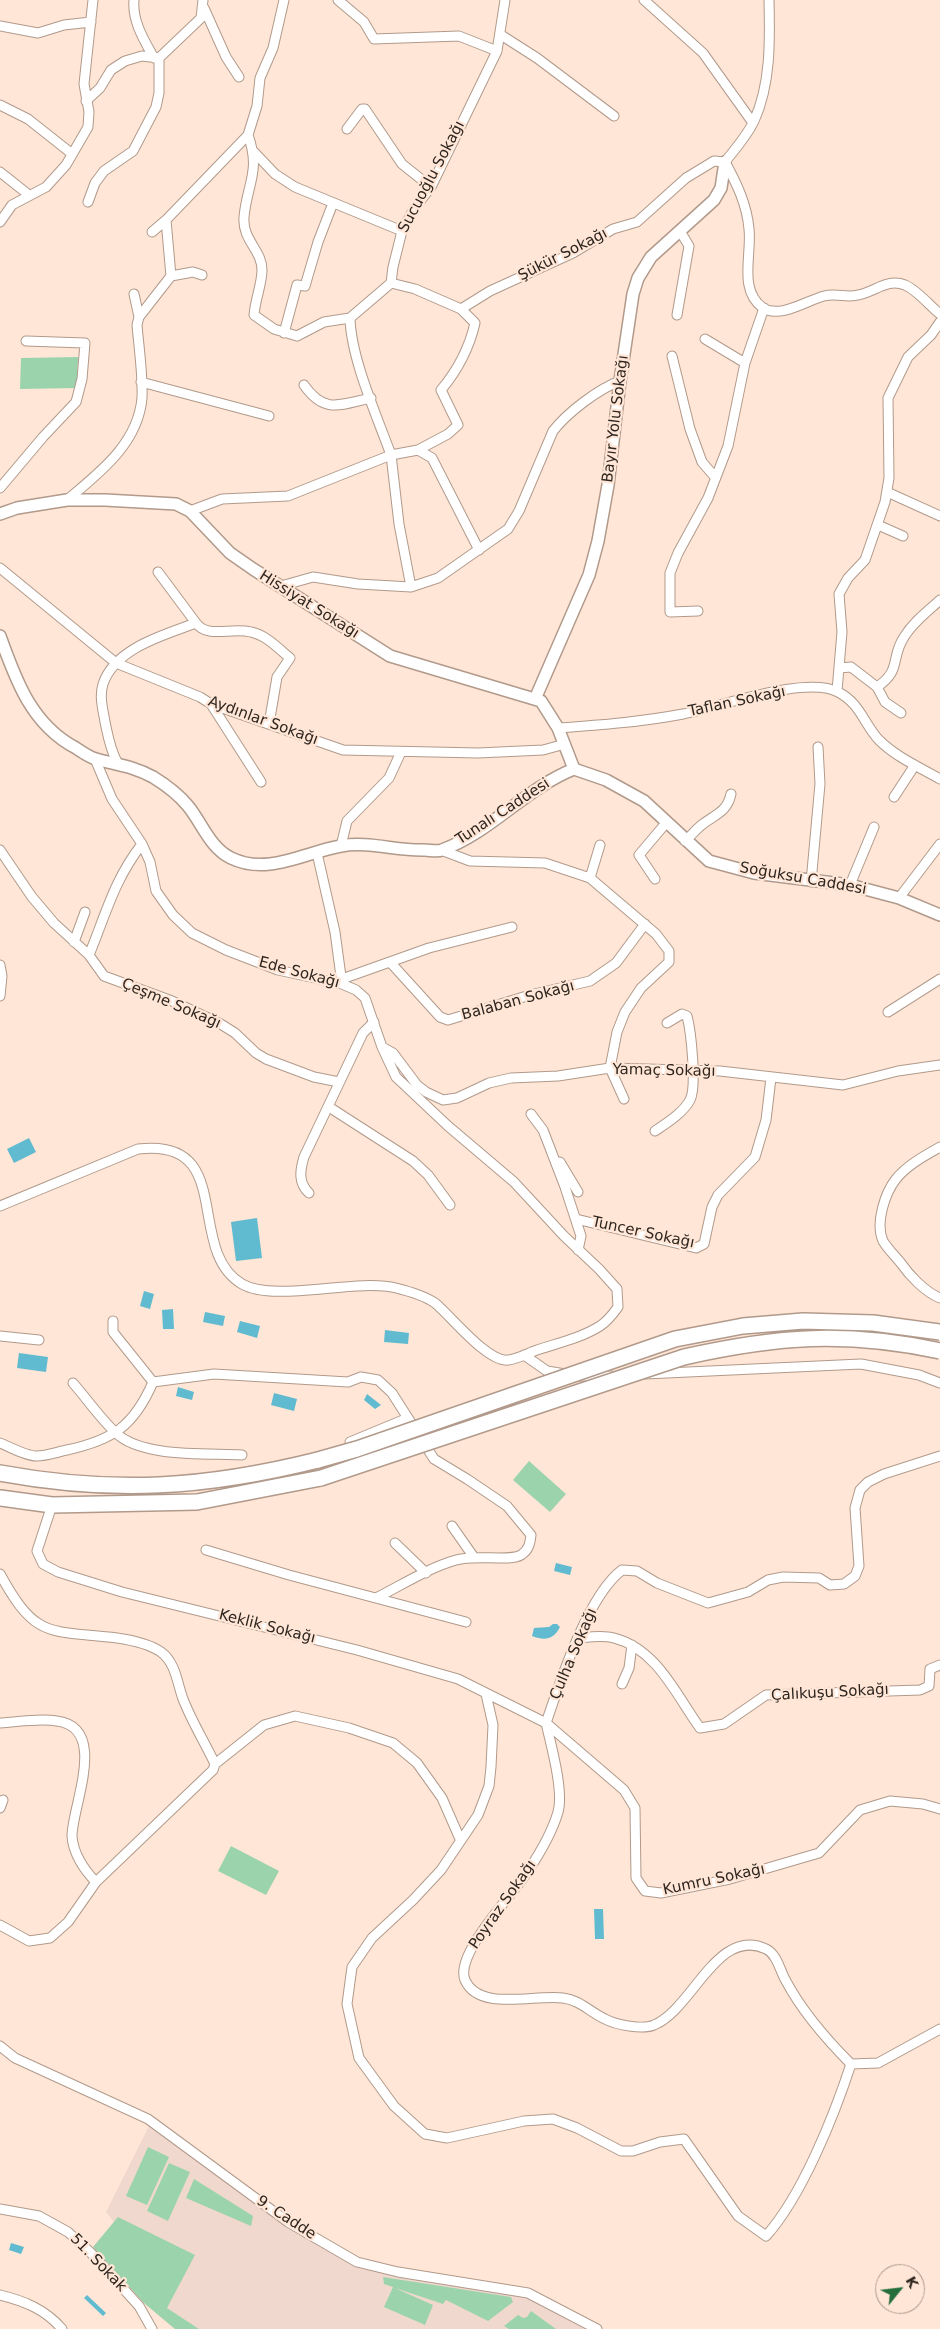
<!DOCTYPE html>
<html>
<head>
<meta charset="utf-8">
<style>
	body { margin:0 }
	#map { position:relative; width:940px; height:2329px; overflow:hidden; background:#ffe6d6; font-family:"DejaVu Sans",sans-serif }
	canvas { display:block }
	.north { position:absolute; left:875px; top:2264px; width:50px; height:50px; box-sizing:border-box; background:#ffe6d6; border:1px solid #ab998d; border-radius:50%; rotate:61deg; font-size:14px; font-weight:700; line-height:20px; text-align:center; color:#2e251f }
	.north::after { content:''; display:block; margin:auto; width:18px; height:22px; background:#246e3c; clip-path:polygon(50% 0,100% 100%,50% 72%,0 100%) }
</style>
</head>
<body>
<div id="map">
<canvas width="940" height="2329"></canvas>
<div class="north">K</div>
</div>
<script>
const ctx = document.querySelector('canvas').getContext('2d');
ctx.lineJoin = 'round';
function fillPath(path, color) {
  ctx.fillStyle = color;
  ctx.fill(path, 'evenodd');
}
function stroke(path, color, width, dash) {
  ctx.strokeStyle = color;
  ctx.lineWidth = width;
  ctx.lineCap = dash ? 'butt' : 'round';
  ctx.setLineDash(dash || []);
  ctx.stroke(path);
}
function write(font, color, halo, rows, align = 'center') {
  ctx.font = font + ' "DejaVu Sans",sans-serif';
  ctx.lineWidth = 4.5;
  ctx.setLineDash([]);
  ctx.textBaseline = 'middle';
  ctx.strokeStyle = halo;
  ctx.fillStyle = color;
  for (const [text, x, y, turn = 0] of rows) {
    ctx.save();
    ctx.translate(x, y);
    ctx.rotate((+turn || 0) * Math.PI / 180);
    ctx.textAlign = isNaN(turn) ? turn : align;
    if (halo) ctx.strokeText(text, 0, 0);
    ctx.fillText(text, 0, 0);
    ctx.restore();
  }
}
const education = new Path2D(`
	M 149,2126 L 284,2226 L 362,2269 L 527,2296 L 587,2329 L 175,2329 L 144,2303 L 93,2247 L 114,2222 L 106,2212 Z`);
const green = new Path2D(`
	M 78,357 L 77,388 L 20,389 L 21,358 Z
	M 529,1461 L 566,1494 L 550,1512 L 513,1480 Z
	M 231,1846 L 279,1871 L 266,1895 L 218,1871 Z
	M 148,2147 L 169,2157 L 147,2205 L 126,2196 Z
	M 169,2163 L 190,2172 L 168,2221 L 147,2211 Z
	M 194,2179 L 253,2216 L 251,2226 L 186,2198 Z
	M 118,2217 L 195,2255 L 167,2308 L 199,2329 L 175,2329 L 144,2303 L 93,2247 Z
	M 383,2277 L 511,2297 L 513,2302 L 488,2321 L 446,2300 L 443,2304 L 395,2288 L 433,2305 L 425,2325 L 384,2307 L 393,2287 L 384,2284 Z
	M 531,2311 L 556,2329 L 509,2329 L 504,2326 L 518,2315 L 523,2318 L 527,2317 Z`);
const water = new Path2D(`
	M 29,1138 L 36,1152 L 14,1163 L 7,1149 Z
	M 257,1218 L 262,1258 L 236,1261 L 231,1222 Z
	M 144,1291 L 154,1294 L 150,1309 L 140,1306 Z
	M 173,1309 L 174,1329 L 163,1329 L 162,1310 Z
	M 205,1312 L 225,1316 L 223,1326 L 203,1322 Z
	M 240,1321 L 260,1326 L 257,1338 L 237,1332 Z
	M 385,1330 L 409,1333 L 408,1344 L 384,1342 Z
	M 19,1353 L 48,1357 L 46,1372 L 17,1368 Z
	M 178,1387 L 194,1392 L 192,1400 L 176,1396 Z
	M 274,1393 L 297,1399 L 294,1411 L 271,1405 Z
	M 367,1394 L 381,1405 L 375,1409 L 364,1400 Z
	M 556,1563 L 572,1567 L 570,1575 L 554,1571 Z
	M 553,1624 L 557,1624 L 560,1627 C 553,1640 545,1641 532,1636 L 534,1628 L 549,1627 Z
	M 594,1909 L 603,1909 L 604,1939 L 595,1939 Z
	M 11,2243 L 24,2247 L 21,2254 L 9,2250 Z
	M 87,2295 L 106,2313 L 103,2316 L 84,2298 Z`);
const street = new Path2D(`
	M 134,0 C 132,21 144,40 154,58
	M 338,0 L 364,22 L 374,39 L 459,36 L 497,51
	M 644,0 L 703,53 L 753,123
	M 204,8 L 226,57 L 239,77
	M 0,26 L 38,33 L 64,25 L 91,22
	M 501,35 L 537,58 L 614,116
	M 86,101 L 100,88 L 111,70 L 125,61 L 142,56 L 159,58 L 201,18 L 203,0
	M 0,105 L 28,119 L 71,153
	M 347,129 L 362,109 L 365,109 L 402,164 L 431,187
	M 248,135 C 261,171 247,184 244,217 C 242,240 262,250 262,270 C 262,284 255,300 254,315 L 274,329 L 297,336 L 324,322 L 350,318
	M 254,152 L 275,174 L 295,187 L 402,231
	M 725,162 C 737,184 747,205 749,229 C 752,255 738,290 763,308 C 780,319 808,300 824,296 C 836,293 848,298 858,295 C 875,292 887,278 905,285 C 917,290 930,306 940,314
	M 725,162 C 735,149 747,136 754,121 C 771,84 770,40 769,0
	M 0,172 L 29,195
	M 88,202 L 95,183 L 104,171 L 133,151 L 156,107 L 159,93 L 159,58
	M 0,222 L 12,205 L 46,187 L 66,165 L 88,127 L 89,112 L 84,84 L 93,0
	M 152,232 L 166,220
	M 171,276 L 193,272 L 202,275
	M 391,283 L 415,289 L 461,309 L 490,291 L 573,253 L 613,229 L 637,222 L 686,178 L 714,161 L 725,162
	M 134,294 L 139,317
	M 677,315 L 689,246 L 680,231
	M 284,333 L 297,285 L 305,286 L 318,242 L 333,203
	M 705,339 L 745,363
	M 672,356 L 690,429 L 702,462 L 715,477
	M 141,382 L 269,416
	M 304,385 C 324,414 340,405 371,398
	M 418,450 L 432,458 L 479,550
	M 0,488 L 43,437 L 76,402 L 82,379 L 85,343 L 26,341
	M 887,492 L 940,516
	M 67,500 C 99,473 138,444 142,398 C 143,374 139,349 137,325 L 139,317 L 171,276 L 166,220 L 248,135 L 257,106 L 260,78 L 273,48 L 284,0
	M 190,511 L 222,499 L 288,496 L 391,455 C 377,416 351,359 350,318 L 391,283 L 393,267 L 402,231 L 414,209 L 431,187 L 497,51 L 505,0
	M 878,525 L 903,536
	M 0,568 L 116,663 L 200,697 L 211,704 L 343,750 L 478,753 L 543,750 L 565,744
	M 158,572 L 196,623
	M 281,586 L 313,577 L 358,584 L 411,587 L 438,578 L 508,529 L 519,511 L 553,431 C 567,413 598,389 620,381
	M 411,587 L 399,524 L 391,455 L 418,450 L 448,434 L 458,425 L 441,390 C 457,371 469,349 475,323 L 461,309
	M 698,611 L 670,612 L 670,573 L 678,553 L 708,498 L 728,446 L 745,363 L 764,308
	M 839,668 L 851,667 L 877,687 C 902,670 890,659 904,637 C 913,622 928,611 940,600
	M 877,687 L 885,702 L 901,713
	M 837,691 L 842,632 L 839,594 L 848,578 L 865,560 L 885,502 L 889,478 L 888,398 L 908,357 L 931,335 L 940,322
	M 211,704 L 261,782
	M 558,728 C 600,725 641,722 683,714 C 720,707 805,675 838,692 C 860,703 864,724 879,740 C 896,757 919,767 940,779
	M 117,762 C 110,749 108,736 105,722 C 103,709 99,697 103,684 C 115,648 164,635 196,623 C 208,639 230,627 251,632 C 266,635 278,648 290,658 L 277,677 L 269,724
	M 894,797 L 915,765
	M 685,841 C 691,836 696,829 703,824 C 716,814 727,812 731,794
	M 341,846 L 347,821 L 389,778 L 401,752
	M 0,850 L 32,897 L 54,923 L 89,955 L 104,976 L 172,1001 L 219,1023 L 235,1033 L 256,1053 L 266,1059 L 314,1077 L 339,1082
	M 441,850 L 470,861 L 545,863 L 590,878 L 656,934 L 669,951 L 669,962 L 641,988 L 625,1012 L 617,1032 L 610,1068 L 624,1099
	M 317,853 L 335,932 L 342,984
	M 590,878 L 600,845
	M 655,879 L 639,855 L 666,823
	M 811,882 L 820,784 L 818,747
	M 850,885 L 874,827
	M 899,898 L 940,844
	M 74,942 L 85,912
	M 89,955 C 106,914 114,880 142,844
	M 390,962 L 440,1017 L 448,1020 L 530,995 L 590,981 L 616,963 L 645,924
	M 0,965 L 2,976 L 0,996
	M 342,979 L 429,948 L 512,927
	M 888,1012 L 940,979
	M 382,1047 L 393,1053 L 417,1085 L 426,1092 L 443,1100 L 457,1098 L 489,1083 L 511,1078 L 558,1076 L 610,1068 L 720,1071 L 843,1085 L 898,1071 L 940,1065
	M 329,1107 L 413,1161 L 428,1175 L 450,1205
	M 531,1114 L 543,1130 L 565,1187 L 581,1236 L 578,1250
	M 655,1131 C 667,1123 683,1113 690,1100 C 697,1087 691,1031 687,1016 L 682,1014 L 667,1023
	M 940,1147 C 926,1155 907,1165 896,1179 C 885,1193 875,1223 883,1241 C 887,1248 895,1256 900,1262 C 909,1275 925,1292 940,1298
	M 560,1162 L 578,1192
	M 309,1193 C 298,1183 300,1170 304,1157 L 363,1033 L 374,1022
	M 0,1206 L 138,1149 C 237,1137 184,1250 242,1284 C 275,1303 355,1278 396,1288 C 408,1291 425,1296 435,1303 C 451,1316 488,1363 508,1360 C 518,1359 528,1353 537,1350 C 558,1343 581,1338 600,1326 C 608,1321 613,1314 618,1307 L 617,1289 L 599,1269 L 564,1236 L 514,1182 L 448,1126 L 396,1077 L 382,1047 L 365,998 L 356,990 L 342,984 L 278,970 L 226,950 L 192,933 L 173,915 L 156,891 L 150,862 L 142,844 L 112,799 L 95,759
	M 576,1219 L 696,1248 L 704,1244 L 712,1207 L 718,1195 L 755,1157 L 766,1120 L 771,1078
	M 113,1321 L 113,1332 L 153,1382
	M 0,1336 L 39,1340
	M 524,1355 L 547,1371 L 565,1374
	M 645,1374 L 861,1364 L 919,1375 L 940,1383
	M 578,1376 L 612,1376
	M 153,1382 L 214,1374 L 348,1382 L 361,1377 L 378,1380 L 392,1393 L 434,1459 L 467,1479 L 507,1506 L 531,1535 C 530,1543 529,1550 521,1555 C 510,1562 474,1554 456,1560 C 428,1568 402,1585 376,1598
	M 73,1383 C 87,1399 100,1418 116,1433 C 142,1458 207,1453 242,1455
	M 350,1442 L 408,1418
	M 0,1443 C 10,1447 26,1456 36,1456 C 46,1456 57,1452 67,1450 C 113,1440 134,1426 153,1382
	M 52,1505 L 37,1551 L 43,1564 L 58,1572 L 122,1592 L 357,1650 L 458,1679 L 546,1723 L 624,1790 L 635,1808 L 636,1878 L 645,1891 L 661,1893 L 730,1879 L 819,1853 L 860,1810 L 890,1801 L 923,1804 L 940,1809
	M 452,1526 L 473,1556
	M 395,1543 L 426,1573
	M 206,1550 L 289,1575 L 466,1622
	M 0,1574 C 36,1640 49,1630 117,1638 C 131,1640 148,1643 161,1652 C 176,1663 177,1683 183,1699 C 192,1722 205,1743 215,1764 L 213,1770 L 96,1882 L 68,1922 L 50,1938 L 29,1941 L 0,1925
	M 579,1638 C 590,1637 603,1635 614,1638 C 657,1649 676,1695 700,1728 L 724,1724 L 766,1695 L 920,1690 L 929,1686 L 930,1669 L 940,1665
	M 622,1684 L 629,1668 L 632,1645
	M 486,1694 L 493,1725 L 491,1767 L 489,1786 L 478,1815 L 441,1870 L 413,1900 L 372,1938 L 352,1967 L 347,2004 L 359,2058 L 394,2106 L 425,2134 L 447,2138 L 524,2121 L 553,2119 L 577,2128 L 621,2151 L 633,2151 L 660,2142 L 684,2139 L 738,2216 L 766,2236 C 802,2196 834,2116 851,2064
	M 0,1723 C 18,1722 39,1718 57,1721 C 109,1728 72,1806 72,1836 C 73,1853 84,1870 96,1882
	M 546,1723 C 551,1745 564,1791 558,1812 C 552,1833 540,1853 528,1871 C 514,1894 454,1954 465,1980 C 479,2012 535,1994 563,1998 C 580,2000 590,2012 605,2019 C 616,2025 643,2030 654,2025 C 693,2009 717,1926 766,1949 C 777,1954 780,1971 786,1981 C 803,2013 826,2039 851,2064 L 878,2063 L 940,2029
	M 546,1723 C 560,1682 588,1595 622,1570 L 637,1571 L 657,1583 L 708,1603 L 748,1592 L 768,1580 L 783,1577 L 819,1578 L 830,1585 L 844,1584 L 855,1576 L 859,1566 L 855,1508 L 860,1490 L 868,1482 L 884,1474 L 940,1456
	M 215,1764 L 264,1725 L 295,1716 L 349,1728 L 393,1743 L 417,1763 L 442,1798 L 460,1839
	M 0,1808 L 3,1800
	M 0,2046 L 15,2058 L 148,2119 L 288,2222 L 357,2262 L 398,2272 L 528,2293 L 597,2329
	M 0,2209 L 39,2216 L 68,2232 L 90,2252 L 139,2306 L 152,2329
	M 0,2295 C 25,2301 46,2310 62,2329`);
const secondary = new Path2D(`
	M 0,514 L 17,508 L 67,500 L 105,500 L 176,504 L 190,511 L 230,553 L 253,569 L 390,656 L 541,701 L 558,728 L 574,769
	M 0,636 C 16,681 32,725 76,748 C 82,752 89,757 96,759 C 117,765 133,766 153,777 C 166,785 179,795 188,806 C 202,823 210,848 231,858 C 268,876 305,852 341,846 C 368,841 397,851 424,850 C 430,850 437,852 442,850 C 491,832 526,788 574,769
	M 535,699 L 589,575 L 598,541 L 608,485 L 620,381 L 633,294 L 638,278 L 651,257 L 714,200 L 721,188 L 725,162
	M 574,769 L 606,780 L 644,801 L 709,861 L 754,873 L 850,885 L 899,898 L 940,915`);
const highway = new Path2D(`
	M 0,1473 C 114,1494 206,1488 318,1460
	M 0,1498 L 52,1505 L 197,1502 L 321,1478`);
const highwayBridge = new Path2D(`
	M 318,1460 L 357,1449 L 675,1339 L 743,1326 L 803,1321 L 873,1323 L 940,1332
	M 321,1478 L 684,1357 C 777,1336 846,1331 940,1351`);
const streetNames = [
	["Sucuoğlu Sokağı",432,177,-62],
	["Şükür Sokağı",563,255,-27],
	["Bayır Yolu Sokağı",616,419,-83],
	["Hissiyat Sokağı",309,605,32],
	["Taflan Sokağı",737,702,-12],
	["Aydınlar Sokağı",263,721,20],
	["Tunalı Caddesi",503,812,-33],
	["Soğuksu Caddesi",803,879,10],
	["Ede Sokağı",299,973,15],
	["Balaban Sokağı",518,1001,-15],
	["Çeşme Sokağı",171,1004,23],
	["Yamaç Sokağı",664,1071,1],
	["Tuncer Sokağı",643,1233,12],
	["Keklik Sokağı",267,1627,14],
	["Çulha Sokağı",574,1654,-67],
	["Çalıkuşu Sokağı",830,1693,-3],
	["Kumru Sokağı",714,1880,-12],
	["Poyraz Sokağı",503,1905,-55],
	["9. Cadde",286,2218,33],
	["51. Sokak",98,2263,46]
];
fillPath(education, '#f0d8cf');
fillPath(green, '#9bd4ac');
fillPath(water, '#60bbd0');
stroke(street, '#b19a8b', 11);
stroke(secondary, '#b19a8b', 14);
stroke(highway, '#b19a8b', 18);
stroke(street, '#fff', 9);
stroke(secondary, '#fff', 11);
stroke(highway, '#fff', 15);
stroke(highwayBridge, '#b19a8b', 18, []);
stroke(highwayBridge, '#fff', 15);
write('15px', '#2e251f', '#ffe6d6', streetNames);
</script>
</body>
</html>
